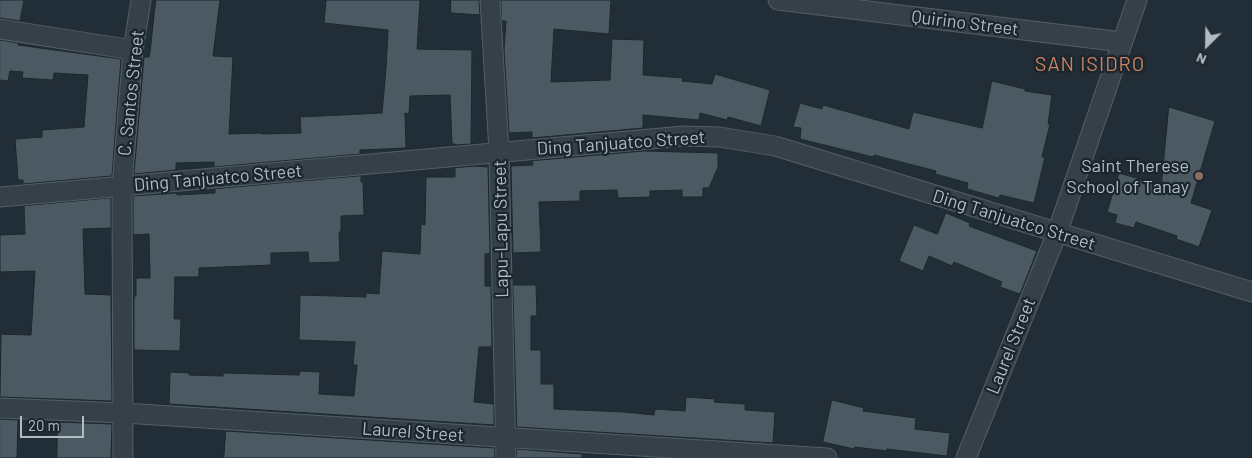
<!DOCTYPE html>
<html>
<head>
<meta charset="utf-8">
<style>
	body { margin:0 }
	#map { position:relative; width:1252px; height:458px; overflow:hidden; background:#222e37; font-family:Barlow,sans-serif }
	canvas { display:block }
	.north { position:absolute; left:1182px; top:20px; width:50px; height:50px; -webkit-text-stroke:4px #1b252c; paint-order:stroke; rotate:203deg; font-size:14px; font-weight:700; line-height:20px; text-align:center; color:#b0bbc4 }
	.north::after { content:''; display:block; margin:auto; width:18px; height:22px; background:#b0bbc4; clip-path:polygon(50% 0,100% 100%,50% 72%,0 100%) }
	.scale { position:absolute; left:20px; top:416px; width:64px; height:22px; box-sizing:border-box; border:2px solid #b0bbc4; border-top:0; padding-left:6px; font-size:15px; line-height:18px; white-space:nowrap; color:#b0bbc4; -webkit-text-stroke:4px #1b252c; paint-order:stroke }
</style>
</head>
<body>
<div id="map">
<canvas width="1252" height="458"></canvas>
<div class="north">N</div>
<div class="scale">20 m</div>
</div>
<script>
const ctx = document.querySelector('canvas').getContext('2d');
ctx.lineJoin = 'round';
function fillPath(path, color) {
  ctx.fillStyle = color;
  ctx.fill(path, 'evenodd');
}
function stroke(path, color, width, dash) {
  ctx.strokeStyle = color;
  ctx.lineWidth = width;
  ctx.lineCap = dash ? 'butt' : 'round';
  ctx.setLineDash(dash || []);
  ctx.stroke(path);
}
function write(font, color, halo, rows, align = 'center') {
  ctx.font = font + ' Barlow,sans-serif';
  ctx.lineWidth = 4.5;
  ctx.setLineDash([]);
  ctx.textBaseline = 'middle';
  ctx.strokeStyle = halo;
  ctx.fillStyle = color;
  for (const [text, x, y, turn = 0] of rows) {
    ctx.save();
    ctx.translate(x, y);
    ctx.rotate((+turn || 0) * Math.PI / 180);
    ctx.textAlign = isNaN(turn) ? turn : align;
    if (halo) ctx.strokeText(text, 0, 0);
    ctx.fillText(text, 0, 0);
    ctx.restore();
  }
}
const building = new Path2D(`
	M 0,0 L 24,0 L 20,21 L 0,18 Z
	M 156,0 L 220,0 L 213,56 L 233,57 L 229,134 L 261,133 L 261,134 L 301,133 L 300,117 L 382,113 L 386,69 L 388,30 L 324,23 L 326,0 L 420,0 L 417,49 L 472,50 L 471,144 L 455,145 L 455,144 L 452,144 L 450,95 L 410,96 L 409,114 L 405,113 L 406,148 L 360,150 L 360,154 L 214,167 L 214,162 L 176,163 L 176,170 L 134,174 L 144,57 L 149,57 L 150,52 Z
	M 451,0 L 479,0 L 480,15 L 451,13 Z
	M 501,0 L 611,0 L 609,34 L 554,29 L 551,82 L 610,80 L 612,39 L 644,40 L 643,75 L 683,78 L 682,81 L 712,84 L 715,74 L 770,90 L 761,126 L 728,117 L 727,120 L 700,113 L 699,120 L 643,115 L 643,128 L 532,138 L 532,132 L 509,133 L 504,50 L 506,21 L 502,21 Z
	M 0,40 L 18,43 L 18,45 L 121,59 L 112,176 L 23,184 L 23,180 L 18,180 L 15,139 L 42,137 L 42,130 L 84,127 L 88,75 L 54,73 L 53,80 L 22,78 L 23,72 L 10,71 L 8,81 L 0,80 Z
	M 992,81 L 1025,89 L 1025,91 L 1052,95 L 1048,124 L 1050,124 L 1042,157 L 1045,157 L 1034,203 L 1000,195 L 999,198 L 967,189 L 968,183 L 935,174 L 936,171 L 874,155 L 873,157 L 800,139 L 801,128 L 793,127 L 800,103 L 822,109 L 823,105 L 909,129 L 913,112 L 982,128 Z
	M 1169,107 L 1215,121 L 1191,203 L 1212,210 L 1199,247 L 1176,239 L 1177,236 L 1136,222 L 1134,228 L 1115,223 L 1117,215 L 1107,212 L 1119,173 L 1161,185 Z
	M 644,151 L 718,153 L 718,167 L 709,188 L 703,188 L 703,197 L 682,197 L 682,190 L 650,191 L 650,197 L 618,198 L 617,190 L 580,191 L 580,201 L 539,202 L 541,252 L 513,253 L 511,166 L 533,165 L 532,161 Z
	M 476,166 L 488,167 L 490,253 L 485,254 L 485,286 L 491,286 L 492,347 L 479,347 L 474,402 L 494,404 L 494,425 L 169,404 L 170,372 L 190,373 L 189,375 L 223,376 L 223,373 L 299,375 L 300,371 L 320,372 L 319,394 L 354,396 L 357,365 L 353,365 L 355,342 L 299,340 L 300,295 L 366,297 L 366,293 L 379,294 L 382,251 L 420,254 L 421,224 L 425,225 L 426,177 L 455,177 L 455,168 Z
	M 361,176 L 361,182 L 363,182 L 364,215 L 341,216 L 341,232 L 339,232 L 340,262 L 309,263 L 308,252 L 271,253 L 271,265 L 199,268 L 199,277 L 175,277 L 174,319 L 181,319 L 180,351 L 134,350 L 134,296 L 136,296 L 136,278 L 150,278 L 149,234 L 133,235 L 133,196 L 177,193 L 177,195 L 215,193 L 215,189 Z
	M 111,198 L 111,228 L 83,229 L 85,294 L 111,295 L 112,401 L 0,397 L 1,334 L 31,335 L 35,271 L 0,272 L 0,235 L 25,234 L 24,206 Z
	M 946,213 L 970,223 L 969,226 L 1037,251 L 1020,294 L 1000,287 L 1002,282 L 954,262 L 952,266 L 929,256 L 923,271 L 899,261 L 914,225 L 937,234 Z
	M 513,285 L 536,285 L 537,316 L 531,316 L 531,350 L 541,350 L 541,384 L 554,384 L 554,409 L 624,412 L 654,415 L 655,409 L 685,411 L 686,397 L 715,399 L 714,402 L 745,404 L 745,410 L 775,412 L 773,443 L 517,427 Z
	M 832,400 L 864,408 L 863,411 L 916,418 L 915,429 L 950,433 L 947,456 L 887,449 L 887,451 L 855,447 L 854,449 L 823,442 Z
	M 0,419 L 18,420 L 17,458 L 0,458 Z
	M 58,422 L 112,424 L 111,458 L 57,458 Z
	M 226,431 L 495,448 L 495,458 L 224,458 Z
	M 517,449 L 582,454 L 582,458 L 517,458 Z`);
const street = new Path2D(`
	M 490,0 L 499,152 L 506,458
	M 778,0 L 1122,42
	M 0,29 L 133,50
	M 0,197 L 684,136 L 719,137 L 775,146 L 1252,292
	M 0,408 L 124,413 L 827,458
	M 123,458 L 122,186 L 133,50 L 141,0
	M 966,458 L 1057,233 L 1137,0`);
const markers = [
	[1199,176,5,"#8d6e63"]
];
const streetNames = [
	["Quirino Street",965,23,7],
	["C. Santos Street",131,93,-84],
	["Ding Tanjuatco Street",621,143,-4],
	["Ding Tanjuatco Street",218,178,-5],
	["Ding Tanjuatco Street",1014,220,17],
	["Lapu-Lapu Street",501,229,-91],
	["Laurel Street",1011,346,-68],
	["Laurel Street",413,432,4]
];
const poiNames = [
	["Saint Therese",1189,166],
	["School of Tanay",1189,187]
];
const quarterNames = [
	["SAN ISIDRO",1090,64]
];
fillPath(building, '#4b5963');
stroke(building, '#1d272e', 1);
stroke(street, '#535e65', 21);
stroke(street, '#364048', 19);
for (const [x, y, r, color] of markers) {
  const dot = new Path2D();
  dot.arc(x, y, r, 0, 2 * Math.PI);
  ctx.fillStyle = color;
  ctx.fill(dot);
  stroke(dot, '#1b252c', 2);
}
write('18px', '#b0bbc4', '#1b252c', streetNames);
write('18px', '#b0bbc4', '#1b252c', poiNames, 'right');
ctx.letterSpacing = '1px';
write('20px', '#cc8264', '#1b252c', quarterNames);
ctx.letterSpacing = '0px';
</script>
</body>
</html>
